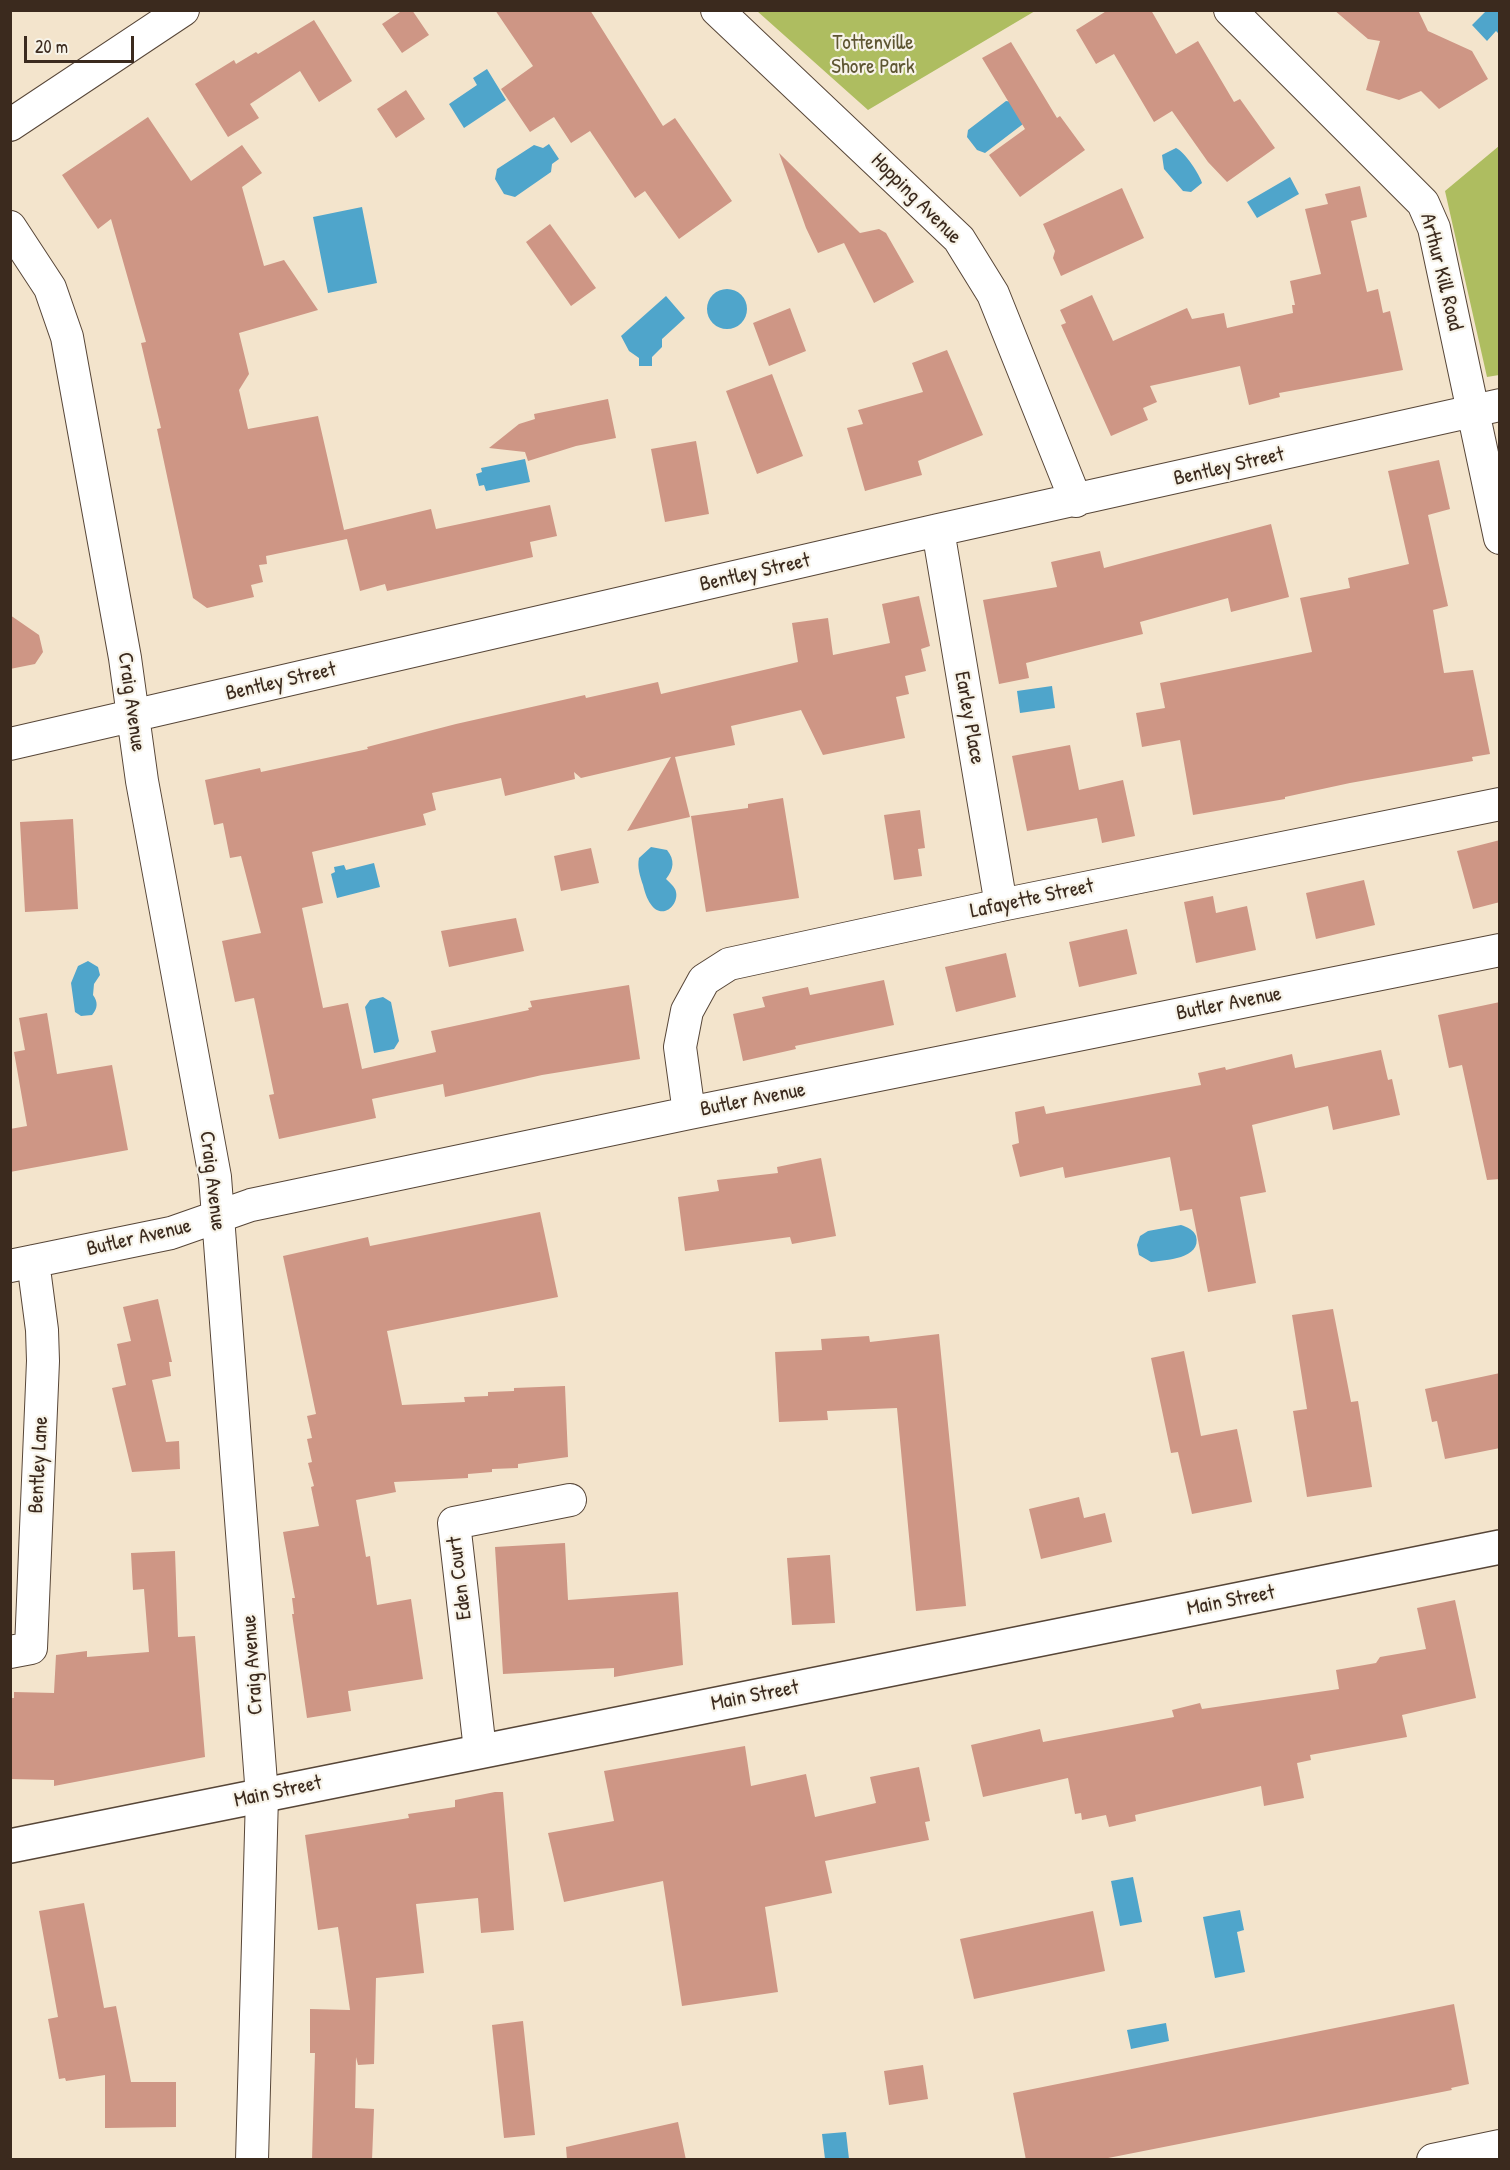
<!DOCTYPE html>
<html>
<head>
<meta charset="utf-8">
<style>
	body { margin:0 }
	#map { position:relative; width:1510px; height:2170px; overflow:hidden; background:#f3e4cc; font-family:"Patrick Hand",sans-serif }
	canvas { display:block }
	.frame { position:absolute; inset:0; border:12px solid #3b2a1e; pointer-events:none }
	.scale { position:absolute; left:24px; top:36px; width:110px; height:27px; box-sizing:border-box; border:3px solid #3b2a1e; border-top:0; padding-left:8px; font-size:18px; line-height:21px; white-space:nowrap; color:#3b2a1e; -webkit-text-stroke:4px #f7f3e8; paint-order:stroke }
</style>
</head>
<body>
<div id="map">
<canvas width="1510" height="2170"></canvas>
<div class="frame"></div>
<div class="scale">20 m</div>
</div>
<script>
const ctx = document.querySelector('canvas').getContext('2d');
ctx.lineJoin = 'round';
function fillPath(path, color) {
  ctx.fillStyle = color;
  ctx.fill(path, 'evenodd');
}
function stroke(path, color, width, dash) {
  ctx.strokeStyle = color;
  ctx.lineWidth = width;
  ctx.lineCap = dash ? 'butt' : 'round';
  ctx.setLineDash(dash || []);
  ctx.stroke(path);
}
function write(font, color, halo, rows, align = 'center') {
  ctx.font = font + ' "Patrick Hand",sans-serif';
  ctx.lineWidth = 4.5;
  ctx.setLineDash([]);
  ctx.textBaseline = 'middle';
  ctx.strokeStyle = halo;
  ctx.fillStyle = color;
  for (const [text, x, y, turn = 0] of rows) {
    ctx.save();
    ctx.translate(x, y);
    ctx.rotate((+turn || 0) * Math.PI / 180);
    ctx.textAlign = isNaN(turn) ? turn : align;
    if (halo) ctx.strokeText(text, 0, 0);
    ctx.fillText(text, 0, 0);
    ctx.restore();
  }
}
const green = new Path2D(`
	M 757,11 L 1035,11 L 868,110 Z
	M 1499,146 L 1499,375 L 1487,377 L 1445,191 Z`);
const water = new Path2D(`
	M 1487,10 L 1500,11 L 1499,34 L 1496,31 L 1487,41 L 1472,25 Z
	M 487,69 L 506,100 L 464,128 L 449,104 L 477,85 L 473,78 Z
	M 1006,101 L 1013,102 L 1023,124 L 985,153 L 977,150 L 967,137 L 968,130 Z
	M 549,144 L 559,159 L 552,164 L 551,172 L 515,197 L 504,194 L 495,179 L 497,169 L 534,145 L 543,148 Z
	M 1176,148 C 1185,152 1200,175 1202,183 L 1191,192 L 1183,191 L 1164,169 L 1162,155 Z
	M 1290,177 L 1299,194 L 1257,218 L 1247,202 Z
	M 362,207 L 377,283 L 328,293 L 313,217 Z
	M707 309a20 20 0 1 1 40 0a20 20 0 1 1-40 0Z
	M 666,296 L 685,318 L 662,339 L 662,347 L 652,357 L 652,366 L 639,366 L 639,358 L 629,351 L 621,336 Z
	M 525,459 L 530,482 L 486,491 L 484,485 L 479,486 L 476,474 L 482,472 L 481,468 Z
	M 1052,686 L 1055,708 L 1020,713 L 1017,691 Z
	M 651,847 L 667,850 C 675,860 674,869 666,879 C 669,882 673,885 675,889 C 683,905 654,932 643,885 C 640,876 637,867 639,858 Z
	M 374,863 L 380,887 L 337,898 L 331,874 L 335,872 L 334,867 L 344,865 L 346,870 Z
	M 88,961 L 98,967 L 100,975 L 94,984 L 93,995 C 98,1002 98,1008 92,1015 L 81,1016 L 75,1012 L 71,983 L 78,966 Z
	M 383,997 L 391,1002 L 399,1041 L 394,1049 L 374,1053 L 365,1007 L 370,1000 Z
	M 1181,1225 C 1187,1227 1194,1230 1196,1236 C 1202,1259 1165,1260 1151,1262 L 1139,1255 L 1137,1245 L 1140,1236 L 1148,1231 Z
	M 1133,1877 L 1142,1922 L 1120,1926 L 1111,1881 Z
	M 1240,1910 L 1244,1930 L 1237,1932 L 1245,1972 L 1215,1978 L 1203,1917 Z
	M 1166,2023 L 1169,2041 L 1131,2049 L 1127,2030 Z
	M 846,2132 L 849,2159 L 825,2159 L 822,2134 Z`);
const building = new Path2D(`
	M 403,10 L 412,10 L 429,35 L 402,53 L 382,24 Z
	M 495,10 L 590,10 L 663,126 L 675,118 L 732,201 L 679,239 L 645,191 L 635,198 L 590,131 L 571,143 L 554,117 L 530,132 L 501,89 L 533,66 Z
	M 1108,10 L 1151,10 L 1176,54 L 1198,41 L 1234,102 L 1240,99 L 1275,148 L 1227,182 L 1208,162 L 1172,111 L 1154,122 L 1114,54 L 1096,64 L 1076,30 Z
	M 1334,10 L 1418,10 L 1428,31 L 1472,51 L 1488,79 L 1439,109 L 1421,91 L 1399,100 L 1366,90 L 1380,41 L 1368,39 Z
	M 314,20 L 352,81 L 319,102 L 300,71 L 250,104 L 259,118 L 228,137 L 195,84 L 234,60 L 236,64 L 256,52 L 258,54 Z
	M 1011,42 L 1057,118 L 1060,116 L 1085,150 L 1020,197 L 989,155 L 1025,129 L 982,58 Z
	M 406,90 L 425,119 L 396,138 L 377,109 Z
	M 148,117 L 191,181 L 242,145 L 262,173 L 242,187 L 264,266 L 284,260 L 318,310 L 239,333 L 249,374 L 239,390 L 248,429 L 318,416 L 344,530 L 431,509 L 436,529 L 550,505 L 557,536 L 530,542 L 533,557 L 387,591 L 385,584 L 360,591 L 347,539 L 266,556 L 267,564 L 259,565 L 263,582 L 251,585 L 254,597 L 207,608 L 193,598 L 157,429 L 161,428 L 141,343 L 146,342 L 111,219 L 98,229 L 62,175 Z
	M 779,153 L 860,233 L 879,229 L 886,233 L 914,282 L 874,303 L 844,243 L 818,253 L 806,228 Z
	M 1360,186 L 1367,217 L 1351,221 L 1367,292 L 1378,289 L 1383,313 L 1390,311 L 1403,370 L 1279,393 L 1280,397 L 1249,405 L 1240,366 L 1150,386 L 1157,402 L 1143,408 L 1148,420 L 1111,436 L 1061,325 L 1066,323 L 1060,310 L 1092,295 L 1113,341 L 1187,308 L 1192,319 L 1224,313 L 1227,328 L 1293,313 L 1292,305 L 1295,305 L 1290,281 L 1321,274 L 1305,209 L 1328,204 L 1325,194 Z
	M 1122,188 L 1144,238 L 1061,276 L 1053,258 L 1055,251 L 1043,224 Z
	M 550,224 L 596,288 L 571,306 L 526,242 Z
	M 790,308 L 806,351 L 769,366 L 753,323 Z
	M 947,350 L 983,435 L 918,461 L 922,475 L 865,491 L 847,428 L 863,424 L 858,410 L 923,392 L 912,363 Z
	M 772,374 L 803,456 L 757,474 L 726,391 Z
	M 608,399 L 616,438 L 576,446 L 528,461 L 525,452 L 489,448 L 519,424 L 535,419 L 534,414 Z
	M 696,441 L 709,514 L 665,522 L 651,449 Z
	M 1439,460 L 1450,509 L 1428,515 L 1448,606 L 1433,610 L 1444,673 L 1473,670 L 1490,754 L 1472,757 L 1473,761 L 1350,783 L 1285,797 L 1285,799 L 1193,815 L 1180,740 L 1142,747 L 1136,713 L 1165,708 L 1160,683 L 1312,652 L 1300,598 L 1350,588 L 1348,578 L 1409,564 L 1388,471 Z
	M 1271,524 L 1289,597 L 1231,612 L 1228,598 L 1140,622 L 1143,634 L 1026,663 L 1029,678 L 999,684 L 983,600 L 1057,587 L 1051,562 L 1100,551 L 1104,568 Z
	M 919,596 L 930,646 L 921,649 L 926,671 L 905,676 L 909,694 L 896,697 L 905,738 L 823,755 L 801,710 L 731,726 L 735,745 L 675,757 L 690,817 L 627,831 L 671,757 L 581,778 L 574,772 L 575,779 L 505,796 L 501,778 L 432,793 L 436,810 L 423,814 L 426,825 L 312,852 L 323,903 L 302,908 L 323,1008 L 348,1003 L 362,1069 L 436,1052 L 431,1031 L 529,1010 L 528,1008 L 532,1007 L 530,1001 L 629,985 L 640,1059 L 542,1075 L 445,1097 L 443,1084 L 372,1099 L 376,1118 L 279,1139 L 269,1095 L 274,1094 L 254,998 L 235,1002 L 222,941 L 261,933 L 241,856 L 230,858 L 223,823 L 214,825 L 205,780 L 260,768 L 261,772 L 368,749 L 367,747 L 456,724 L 585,695 L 586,698 L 658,682 L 661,694 L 798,662 L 792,623 L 828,618 L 833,655 L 890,643 L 882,604 Z
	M 10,615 L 39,635 L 43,652 L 35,664 L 10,669 Z
	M 1070,745 L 1079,790 L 1123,780 L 1135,836 L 1102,843 L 1097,818 L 1027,831 L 1012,756 Z
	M 783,798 L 799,898 L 706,912 L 691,816 L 748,808 L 748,804 Z
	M 920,810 L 925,848 L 918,849 L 922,876 L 894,880 L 884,815 Z
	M 73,819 L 78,909 L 25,912 L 20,822 Z
	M 1500,840 L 1500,902 L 1473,909 L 1457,851 Z
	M 591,848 L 599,883 L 561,891 L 554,856 Z
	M 1364,880 L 1375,925 L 1316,939 L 1306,893 Z
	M 1213,896 L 1216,913 L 1247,906 L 1256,950 L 1196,963 L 1184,902 Z
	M 516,918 L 524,951 L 449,967 L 441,931 Z
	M 1127,929 L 1137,974 L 1079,987 L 1069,942 Z
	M 1006,953 L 1016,997 L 956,1012 L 945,967 Z
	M 884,980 L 894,1025 L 795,1046 L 796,1049 L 743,1061 L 733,1014 L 765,1007 L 762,997 L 808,987 L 810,995 Z
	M 1500,1002 L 1500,1179 L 1487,1180 L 1462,1065 L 1449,1068 L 1438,1015 Z
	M 47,1013 L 57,1074 L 112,1065 L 128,1150 L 10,1172 L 10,1129 L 27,1126 L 14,1052 L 25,1050 L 19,1018 Z
	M 1381,1050 L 1388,1080 L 1392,1079 L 1400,1115 L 1333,1130 L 1328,1106 L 1252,1125 L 1266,1192 L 1240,1197 L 1256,1283 L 1208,1292 L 1192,1209 L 1180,1211 L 1170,1157 L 1065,1178 L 1063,1167 L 1020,1177 L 1012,1145 L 1019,1143 L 1015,1112 L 1044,1106 L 1046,1114 L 1201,1085 L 1198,1073 L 1225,1067 L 1226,1070 L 1292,1054 L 1295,1068 Z
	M 821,1158 L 836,1236 L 792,1244 L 790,1237 L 685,1251 L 678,1197 L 719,1191 L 717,1180 L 778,1173 L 777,1167 Z
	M 540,1212 L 558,1297 L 387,1331 L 402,1405 L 465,1402 L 464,1397 L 488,1396 L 488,1392 L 514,1391 L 514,1388 L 565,1386 L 568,1457 L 518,1464 L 518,1468 L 492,1469 L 492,1472 L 468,1474 L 468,1478 L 394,1482 L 396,1492 L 356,1500 L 366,1557 L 370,1556 L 377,1605 L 411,1599 L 423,1679 L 348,1691 L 351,1711 L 307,1718 L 292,1614 L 294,1614 L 292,1598 L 295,1598 L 283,1532 L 319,1526 L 311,1487 L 314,1486 L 308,1463 L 312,1462 L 307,1439 L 312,1438 L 307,1416 L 316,1414 L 283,1256 L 368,1237 L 370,1246 Z
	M 158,1299 L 172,1362 L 169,1362 L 171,1376 L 152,1380 L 166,1442 L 179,1441 L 180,1469 L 132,1472 L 112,1388 L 126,1385 L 117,1344 L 131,1341 L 123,1307 Z
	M 1333,1309 L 1351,1402 L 1358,1401 L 1372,1487 L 1307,1497 L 1293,1411 L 1307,1409 L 1292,1315 Z
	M 939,1334 L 966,1606 L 916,1611 L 897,1408 L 827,1411 L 828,1420 L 779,1422 L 775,1352 L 822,1350 L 821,1339 L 869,1336 L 870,1342 Z
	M 1184,1351 L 1201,1436 L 1237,1429 L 1252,1502 L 1192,1514 L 1178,1452 L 1171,1453 L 1151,1358 Z
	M 1500,1373 L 1500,1448 L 1445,1459 L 1437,1421 L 1432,1422 L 1425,1389 Z
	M 1079,1497 L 1084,1518 L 1105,1513 L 1112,1542 L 1041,1559 L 1029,1509 Z
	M 565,1543 L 568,1600 L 678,1592 L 683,1665 L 614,1677 L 614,1668 L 503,1674 L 495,1547 Z
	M 175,1551 L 178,1637 L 195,1636 L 205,1757 L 54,1786 L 54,1780 L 10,1779 L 10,1698 L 14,1698 L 14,1692 L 54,1693 L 56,1655 L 87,1651 L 87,1657 L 149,1652 L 144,1589 L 133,1590 L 131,1553 Z
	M 830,1555 L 835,1623 L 792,1625 L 787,1558 Z
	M 1455,1600 L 1476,1698 L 1402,1715 L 1407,1737 L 1310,1755 L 1311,1760 L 1297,1763 L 1304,1798 L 1264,1806 L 1261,1786 L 1135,1815 L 1136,1821 L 1109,1827 L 1106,1815 L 1082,1820 L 1081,1813 L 1075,1814 L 1068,1778 L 983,1797 L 971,1745 L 1040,1729 L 1043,1742 L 1174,1717 L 1172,1710 L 1200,1703 L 1202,1709 L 1339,1689 L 1336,1670 L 1376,1663 L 1380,1657 L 1426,1649 L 1417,1608 Z
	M 745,1746 L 751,1786 L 806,1774 L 815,1817 L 876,1803 L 870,1777 L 919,1767 L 930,1821 L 925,1822 L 929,1840 L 825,1861 L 832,1893 L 765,1907 L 778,1992 L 682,2006 L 663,1881 L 564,1902 L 548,1833 L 614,1821 L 604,1771 Z
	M 495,1792 L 503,1792 L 514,1930 L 481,1933 L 478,1898 L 416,1904 L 424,1973 L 376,1978 L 374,2064 L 358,2065 L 356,2057 L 355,2108 L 374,2109 L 372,2160 L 312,2160 L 315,2053 L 310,2053 L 310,2009 L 350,2010 L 338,1927 L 318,1930 L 305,1835 L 409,1818 L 408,1814 L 455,1807 L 455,1800 Z
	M 84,1903 L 104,2008 L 116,2006 L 131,2082 L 176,2082 L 176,2127 L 105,2128 L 105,2075 L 66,2081 L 65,2078 L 59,2079 L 48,2019 L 58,2017 L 39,1911 Z
	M 1093,1911 L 1105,1971 L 974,1999 L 960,1939 Z
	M 1454,2004 L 1469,2084 L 1451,2088 L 1452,2090 L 1098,2160 L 1026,2160 L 1013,2093 Z
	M 523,2021 L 535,2135 L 504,2138 L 492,2025 Z
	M 923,2065 L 928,2099 L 889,2105 L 884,2071 Z
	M 678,2122 L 686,2160 L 567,2160 L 566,2147 Z`);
const minor = new Path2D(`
	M 717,10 L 959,239 L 993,294 L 1076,501
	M 1230,10 L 1423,203 L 1434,228 L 1500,538
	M 10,125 L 183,10
	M 10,227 L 50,288 L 67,337 L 125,658 L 142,781 L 215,1177 L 262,1796 L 252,2160
	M 938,530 L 1001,905
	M 10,744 L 938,530 L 1500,405
	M 689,1113 L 680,1047 L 687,1011 L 704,980 L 729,964 L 1001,905 L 1500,804
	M 10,1266 L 171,1233 L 251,1205 L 689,1113 L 1500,950
	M 10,1652 L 31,1648 L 43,1361 L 42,1330 L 33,1261
	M 480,1750 L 454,1523 L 570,1500
	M 1433,2160 L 1500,2146`);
const tertiary = new Path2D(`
	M 10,1846 L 1500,1547`);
const parkNames = [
	["Tottenville",873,43],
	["Shore Park",873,67]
];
const streetNames = [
	["Hopping Avenue",916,199,45],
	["Arthur Kill Road",1441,272,76],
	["Bentley Street",1229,467,-13],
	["Bentley Street",755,573,-13],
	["Bentley Street",281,682,-13],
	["Craig Avenue",131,702,82],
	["Earley Place",969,718,80],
	["Lafayette Street",1032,899,-12],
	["Butler Avenue",1229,1004,-11],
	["Butler Avenue",753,1100,-11],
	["Craig Avenue",212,1181,83],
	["Butler Avenue",139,1238,-13],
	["Bentley Lane",39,1465,-87],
	["Eden Court",460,1578,-97],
	["Main Street",1231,1601,-11],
	["Craig Avenue",253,1665,-94],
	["Main Street",755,1696,-11],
	["Main Street",278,1792,-12]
];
fillPath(green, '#aebd60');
fillPath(water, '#4fa5cb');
fillPath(building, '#ce9685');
stroke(minor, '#574638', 34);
stroke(tertiary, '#574638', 36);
stroke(minor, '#fff', 32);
stroke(tertiary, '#fff', 33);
write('21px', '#5e5632', '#f7f3e8', parkNames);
write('21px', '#3b2a1e', '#f7f3e8', streetNames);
</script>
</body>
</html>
